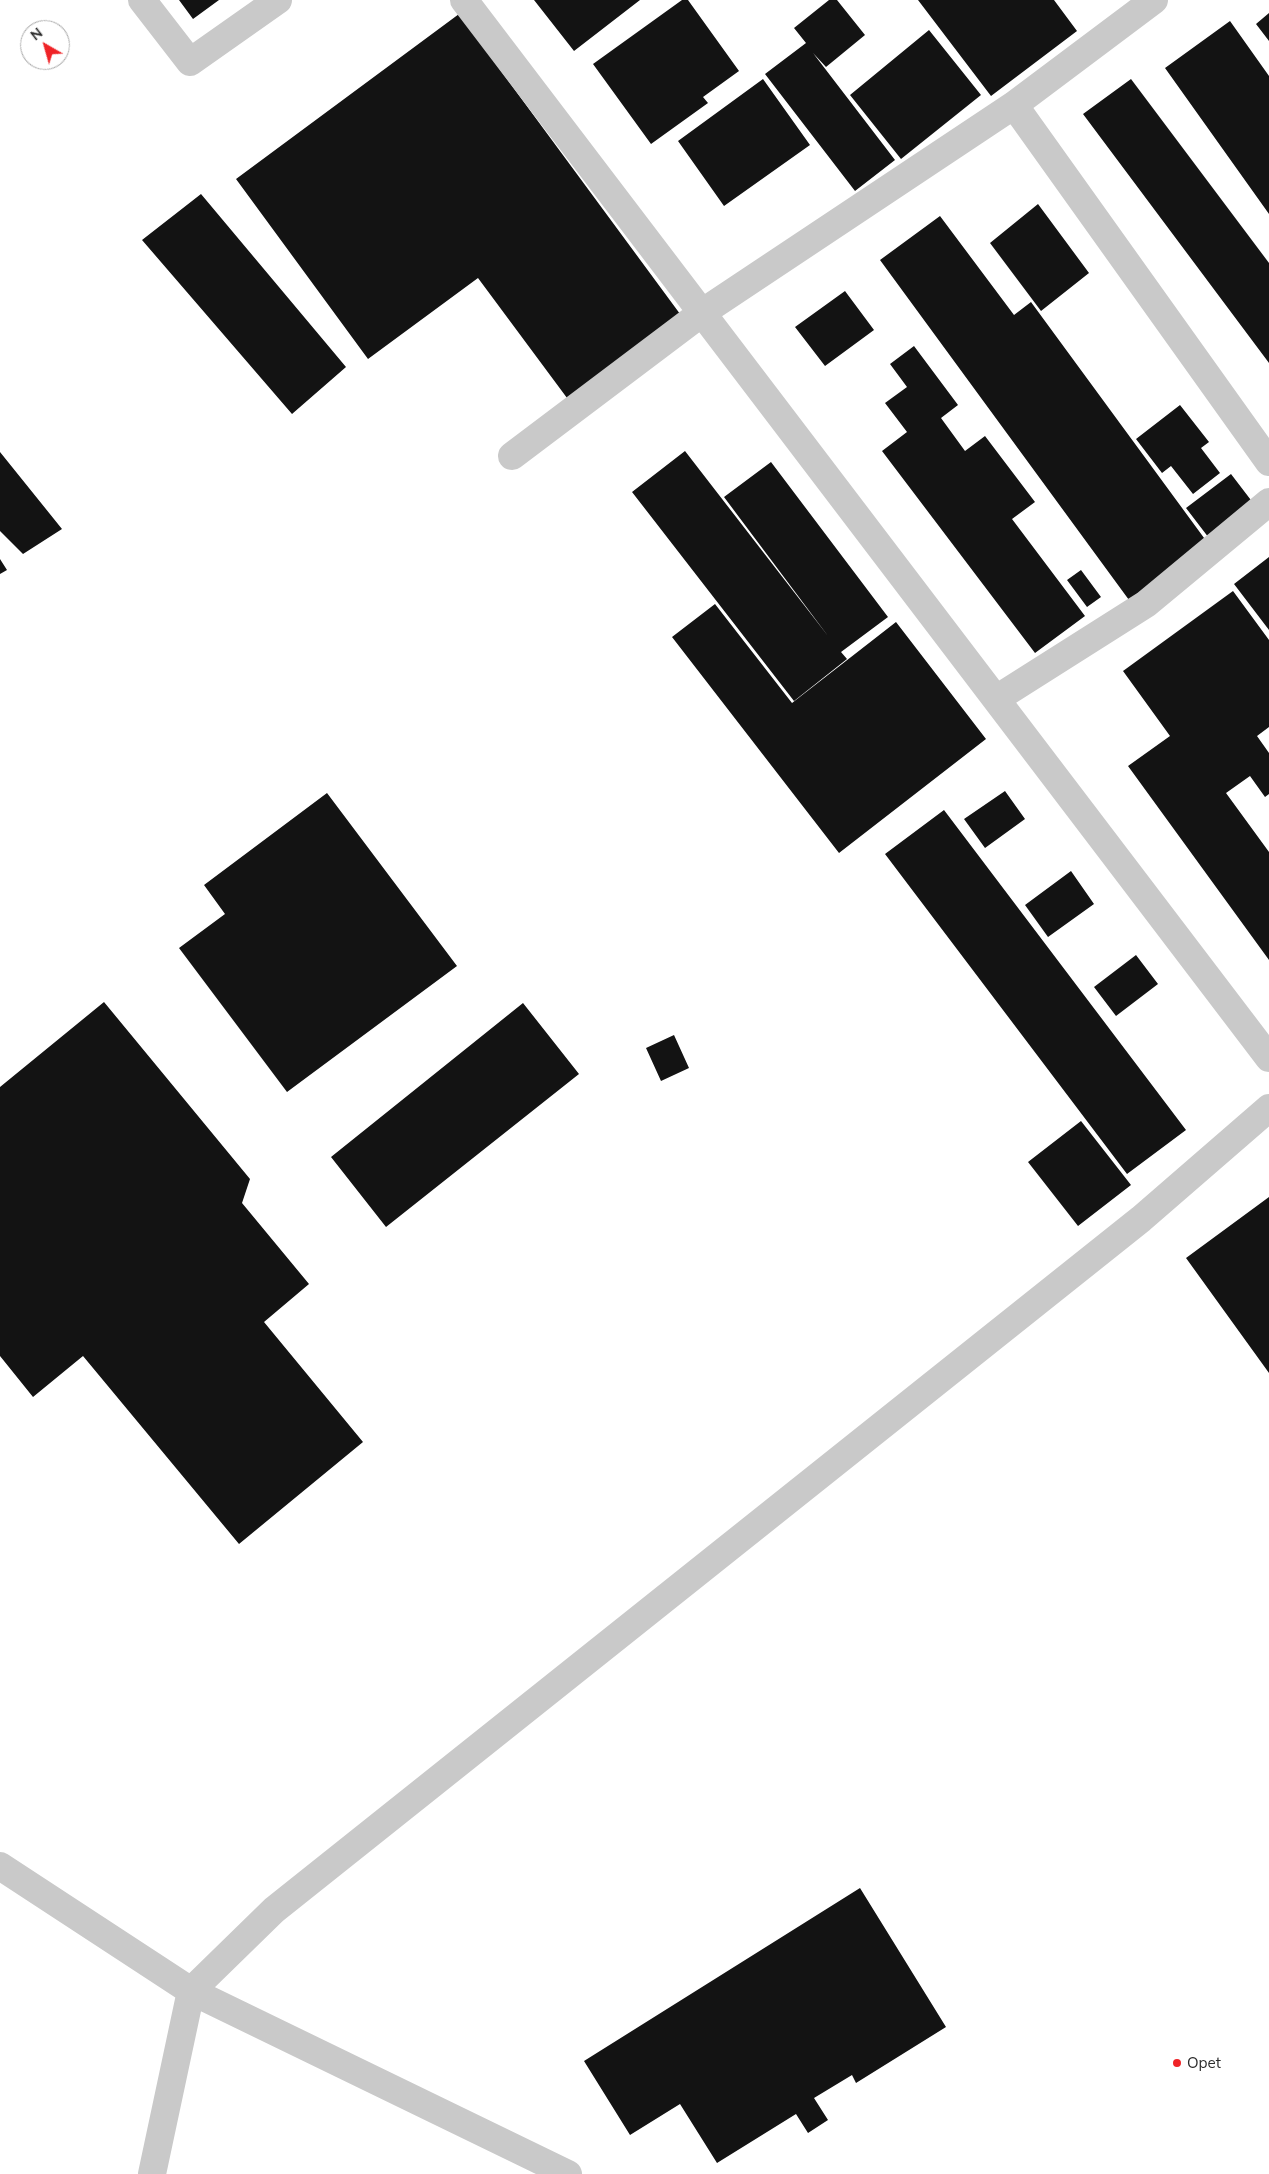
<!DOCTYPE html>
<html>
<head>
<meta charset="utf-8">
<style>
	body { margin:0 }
	#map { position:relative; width:1269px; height:2174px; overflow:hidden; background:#fff; font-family:Mulish,sans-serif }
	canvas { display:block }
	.north { position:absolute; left:20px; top:20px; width:50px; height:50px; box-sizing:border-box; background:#fff; border:1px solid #ababab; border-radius:50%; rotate:322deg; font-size:14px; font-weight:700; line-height:20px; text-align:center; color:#2c2c2c }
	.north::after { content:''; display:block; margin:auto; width:18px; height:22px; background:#ef2327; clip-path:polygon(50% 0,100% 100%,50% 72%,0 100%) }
</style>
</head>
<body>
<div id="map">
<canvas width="1269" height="2174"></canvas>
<div class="north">N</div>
</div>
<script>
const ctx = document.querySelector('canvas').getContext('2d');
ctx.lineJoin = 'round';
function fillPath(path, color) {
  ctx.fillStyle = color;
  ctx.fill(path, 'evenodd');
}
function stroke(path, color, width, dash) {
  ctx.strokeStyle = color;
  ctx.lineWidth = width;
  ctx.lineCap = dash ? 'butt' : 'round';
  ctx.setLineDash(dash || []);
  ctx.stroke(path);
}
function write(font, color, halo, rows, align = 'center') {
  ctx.font = font + ' Mulish,sans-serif';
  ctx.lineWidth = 5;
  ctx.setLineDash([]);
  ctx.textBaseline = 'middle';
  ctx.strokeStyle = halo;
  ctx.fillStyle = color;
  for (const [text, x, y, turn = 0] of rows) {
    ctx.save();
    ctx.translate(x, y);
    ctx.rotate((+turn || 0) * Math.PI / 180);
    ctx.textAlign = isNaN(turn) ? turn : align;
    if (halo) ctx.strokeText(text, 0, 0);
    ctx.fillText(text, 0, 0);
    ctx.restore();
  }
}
const building = new Path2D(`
	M 179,0 L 219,0 L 193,19 Z
	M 534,0 L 640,0 L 574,51 Z
	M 682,0 L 688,0 L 739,71 L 703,97 L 708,103 L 651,144 L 593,64 Z
	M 829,0 L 837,0 L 865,35 L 826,67 L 813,53 L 895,160 L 855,191 L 765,74 L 806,43 L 794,28 Z
	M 918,0 L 1054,0 L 1077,31 L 991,96 Z
	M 1269,13 L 1269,41 L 1256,24 Z
	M 459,14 L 683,318 L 570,402 L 478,278 L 368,359 L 236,179 Z
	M 1230,21 L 1269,76 L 1269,214 L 1165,68 Z
	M 929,30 L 981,95 L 901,159 L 850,95 Z
	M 763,79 L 810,145 L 724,206 L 678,141 Z
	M 1131,79 L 1269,263 L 1269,363 L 1083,114 Z
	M 201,194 L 346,367 L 292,414 L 142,240 Z
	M 1038,204 L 1089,273 L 1041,311 L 990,243 Z
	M 940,216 L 1014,315 L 1031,302 L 1207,542 L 1129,600 L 880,260 Z
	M 845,291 L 874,330 L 825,366 L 795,327 Z
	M 914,346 L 958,405 L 941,418 L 965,451 L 985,436 L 1035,502 L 1012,519 L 1085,616 L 1035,653 L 882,451 L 907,432 L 885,403 L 907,387 L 890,364 Z
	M 1180,405 L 1209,442 L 1201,448 L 1220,473 L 1193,494 L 1171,466 L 1162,473 L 1136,439 Z
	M 685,451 L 828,636 L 724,497 L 771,462 L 888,617 L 841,652 L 847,659 L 794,701 L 632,492 Z
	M 0,452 L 62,529 L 23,554 L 0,531 Z
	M 1231,474 L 1257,508 L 1212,542 L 1186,508 Z
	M 1269,557 L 1269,630 L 1234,584 Z
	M 0,559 L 7,570 L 0,574 Z
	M 1081,570 L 1101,597 L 1087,607 L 1067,580 Z
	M 1233,591 L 1269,640 L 1269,727 L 1257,736 L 1269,753 L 1269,794 L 1265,797 L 1250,776 L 1226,793 L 1269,852 L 1269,960 L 1128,766 L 1170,736 L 1123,671 Z
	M 715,604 L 792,703 L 896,622 L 986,739 L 839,853 L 672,637 Z
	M 1005,791 L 1025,819 L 985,848 L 964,819 Z
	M 327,793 L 457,966 L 287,1092 L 179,948 L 225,914 L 204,885 Z
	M 944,810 L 1186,1130 L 1127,1174 L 885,854 Z
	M 1071,871 L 1094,904 L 1048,937 L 1025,905 Z
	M 1136,955 L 1158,984 L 1116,1016 L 1094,987 Z
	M 104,1002 L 250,1179 L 242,1203 L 309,1284 L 264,1322 L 363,1442 L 239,1544 L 83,1356 L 33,1397 L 0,1356 L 0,1087 Z
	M 523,1003 L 579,1074 L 386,1227 L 331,1157 Z
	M 674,1035 L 689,1068 L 661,1081 L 646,1048 Z
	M 1081,1121 L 1131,1185 L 1078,1226 L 1028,1162 Z
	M 1269,1197 L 1269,1373 L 1186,1258 Z
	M 860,1888 L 946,2027 L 856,2083 L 852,2075 L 814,2098 L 828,2120 L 808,2133 L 796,2114 L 717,2163 L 680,2104 L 630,2135 L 584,2061 Z`);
const minor = new Path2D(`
	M 142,0 L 190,62 L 278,0
	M 464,0 L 1269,1058
	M 1014,105 L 1269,462
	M 512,456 L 703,312 L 1014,105 L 1154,0
	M 996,699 L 1146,604 L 1269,502
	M 0,1866 L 191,1991 L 568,2174
	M 152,2174 L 191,1991 L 274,1910 L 1141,1219 L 1269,1108`);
const markers = [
	[1177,2063,5,"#ef2327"]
];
const poiNames = [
	["Opet",1187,2063]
];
fillPath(building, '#131313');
stroke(minor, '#c9c9c9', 28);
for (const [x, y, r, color] of markers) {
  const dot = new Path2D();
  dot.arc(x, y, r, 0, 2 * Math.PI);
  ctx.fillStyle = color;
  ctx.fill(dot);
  stroke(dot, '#fff', 2);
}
write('15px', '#2c2c2c', '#fff', poiNames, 'left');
</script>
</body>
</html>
